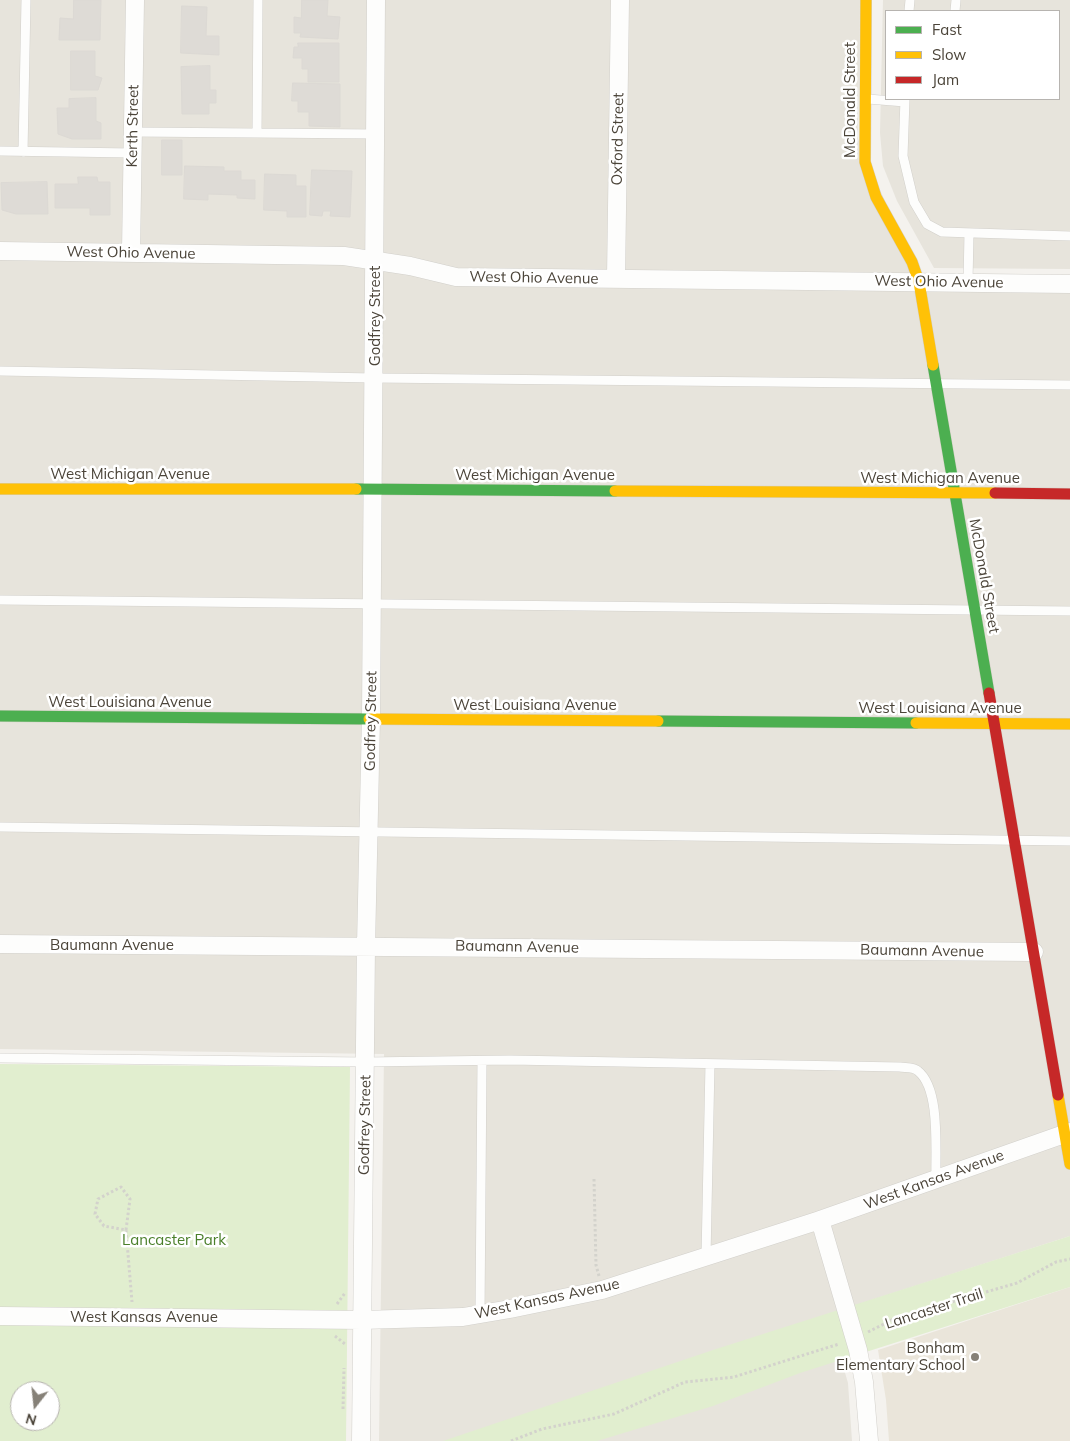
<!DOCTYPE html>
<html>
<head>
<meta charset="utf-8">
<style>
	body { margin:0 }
	#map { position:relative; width:1070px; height:1441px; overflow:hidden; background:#f4f2ee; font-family:Mulish,sans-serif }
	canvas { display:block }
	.legend { position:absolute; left:885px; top:10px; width:175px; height:90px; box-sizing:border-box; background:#fff; border:1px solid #b7b4b0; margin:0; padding:6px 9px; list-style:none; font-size:15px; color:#4b4439 }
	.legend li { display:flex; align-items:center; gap:10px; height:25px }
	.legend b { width:25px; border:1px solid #b7b4b0 }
	.north { position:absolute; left:10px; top:1381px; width:50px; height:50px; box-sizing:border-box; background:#fff; border:1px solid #b7b4b0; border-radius:50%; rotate:196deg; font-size:14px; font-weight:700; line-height:20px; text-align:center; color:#4b4439 }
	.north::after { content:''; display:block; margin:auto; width:18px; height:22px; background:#868178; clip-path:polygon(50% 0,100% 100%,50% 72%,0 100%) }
</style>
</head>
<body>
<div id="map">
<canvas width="1070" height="1441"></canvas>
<ul class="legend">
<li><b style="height:6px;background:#4caf50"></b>Fast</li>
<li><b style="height:6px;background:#ffc107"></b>Slow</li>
<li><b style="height:6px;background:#c62828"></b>Jam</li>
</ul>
<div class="north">N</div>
</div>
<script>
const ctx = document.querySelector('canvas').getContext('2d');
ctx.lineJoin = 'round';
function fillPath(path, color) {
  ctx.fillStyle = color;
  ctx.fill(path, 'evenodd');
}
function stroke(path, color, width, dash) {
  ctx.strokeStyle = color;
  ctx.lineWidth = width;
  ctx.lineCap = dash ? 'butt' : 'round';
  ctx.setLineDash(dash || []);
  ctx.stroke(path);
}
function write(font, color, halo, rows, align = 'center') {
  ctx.font = font + ' Mulish,sans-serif';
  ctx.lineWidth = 5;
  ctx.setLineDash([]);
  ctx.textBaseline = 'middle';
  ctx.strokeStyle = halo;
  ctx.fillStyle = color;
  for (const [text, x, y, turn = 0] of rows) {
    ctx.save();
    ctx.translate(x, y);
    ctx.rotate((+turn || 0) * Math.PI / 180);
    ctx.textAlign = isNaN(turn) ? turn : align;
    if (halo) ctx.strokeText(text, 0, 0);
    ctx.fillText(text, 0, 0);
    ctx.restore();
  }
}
const residential = new Path2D(`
	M 0,0 L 860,0 L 858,139 L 919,280 L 1070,282 L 1070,1236 L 828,1314 L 848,1383 L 852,1441 L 379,1441 L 384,1054 L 0,1049 Z
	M 883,0 L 1070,0 L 1070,269 L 934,268 L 897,201 L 883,166 L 880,133 ZM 886,11 L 1059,11 L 1059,99 L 886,99 Z`);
const education = new Path2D(`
	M 1070,1287 L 1070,1441 L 889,1441 L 886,1400 L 878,1350 Z`);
const green = new Path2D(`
	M 0,1064 L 350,1067 L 346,1441 L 0,1441 ZM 20,1391 L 50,1391 L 50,1421 L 20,1421 Z
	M 1070,1236 L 1070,1287 L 800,1373 L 713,1406 L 597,1441 L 443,1441 L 713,1350 Z`);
const building = new Path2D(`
	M 74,0 L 101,0 L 100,40 L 59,40 L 60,18 L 73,19 Z
	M 302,0 L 328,0 L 327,16 L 340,17 L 338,39 L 300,37 L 301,33 L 294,33 L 294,17 L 301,18 Z
	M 182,6 L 207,7 L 206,36 L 219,36 L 219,55 L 181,53 Z
	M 298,43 L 339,43 L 339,82 L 308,82 L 308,69 L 302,69 L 302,58 L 293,58 L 294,47 L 298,47 Z
	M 71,51 L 95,51 L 95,76 L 102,78 L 98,90 L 71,90 Z
	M 210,66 L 210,90 L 216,90 L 216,103 L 209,103 L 209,114 L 182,114 L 181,67 Z
	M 293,83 L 340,84 L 340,127 L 309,126 L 309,112 L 298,112 L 298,101 L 292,101 Z
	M 96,98 L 96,121 L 101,123 L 101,139 L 72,139 L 58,134 L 57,108 L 69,108 L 69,99 Z
	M 162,140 L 182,140 L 182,175 L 162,175 Z
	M 185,166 L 224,167 L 224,171 L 241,171 L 241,180 L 255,180 L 255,199 L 237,198 L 237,195 L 208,194 L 208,200 L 184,199 Z
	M 312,170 L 352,171 L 350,217 L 330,216 L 331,211 L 323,211 L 322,216 L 310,215 Z
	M 265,174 L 296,175 L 296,186 L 306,186 L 306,217 L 287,217 L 287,211 L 264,210 Z
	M 78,177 L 97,177 L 98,182 L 110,182 L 110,215 L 90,215 L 90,208 L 55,208 L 55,184 L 78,184 Z
	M 47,182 L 48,214 L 16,214 L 2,210 L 1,183 Z`);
const path = new Path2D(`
	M 594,1179 L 596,1265 L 599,1276
	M 126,1230 L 130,1199 L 121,1187 L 98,1199 L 95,1214 L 104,1226 L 126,1230 L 132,1302
	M 337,1304 L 345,1293
	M 868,1332 L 896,1318 L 1017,1283 L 1056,1262 L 1070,1259
	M 335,1336 L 345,1344
	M 343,1409 L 344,1368
	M 511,1441 L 542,1429 L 614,1414 L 685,1382 L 734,1377 L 839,1344`);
const lane = new Path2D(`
	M 909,11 L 910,0
	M 955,11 L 956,0
	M 868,99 L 905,102
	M 905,99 L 903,156 L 914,202 L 927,224 L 942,232 L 1070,236
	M 133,132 L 376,134
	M 257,133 L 258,0
	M 0,151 L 132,153
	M 23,152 L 26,0
	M 968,283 L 969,233
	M 0,371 L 374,378 L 1070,385
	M 0,600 L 1070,611
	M 0,827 L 1070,841
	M 0,1058 L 366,1062 L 510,1060 L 900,1067 C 905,1068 914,1067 918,1071 C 941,1089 935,1152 936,1179
	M 706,1257 L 710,1064
	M 480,1314 L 482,1061`);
const street = new Path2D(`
	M 0,251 L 344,256 L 410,266 L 456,277 L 1070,284
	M 131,252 L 135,0
	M 616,278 L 620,0
	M 0,944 L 1034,952
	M 820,1220 L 858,1350 L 864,1382 L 869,1441
	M 0,1316 L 362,1320 L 463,1317 L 510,1309 L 602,1290 L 820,1220 L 1070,1132
	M 361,1441 L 366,946 L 371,718 L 376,0`);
const fast = new Path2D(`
	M 933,365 L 989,693
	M 356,489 L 615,491
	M 0,716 L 369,719
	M 658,721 L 916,723`);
const slow = new Path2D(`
	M 866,0 L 865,162 L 876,197 L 912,262 L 919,282 L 933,365
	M 0,489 L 356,489
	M 615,491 L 995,493
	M 369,719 L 658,721
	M 916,723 L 1070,724
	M 1058,1095 L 1070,1164`);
const jam = new Path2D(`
	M 995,493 L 1070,494
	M 989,693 L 1058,1095`);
const markers = [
	[975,1357,5,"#868178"]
];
const streetNames = [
	["McDonald Street",850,100,-90],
	["Kerth Street",133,126,-89],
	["Oxford Street",618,139,-89],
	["West Ohio Avenue",131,253,1],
	["West Ohio Avenue",534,278,1],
	["West Ohio Avenue",939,282,1],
	["Godfrey Street",375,316,-90],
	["West Michigan Avenue",130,474],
	["West Michigan Avenue",535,475],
	["West Michigan Avenue",940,478],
	["McDonald Street",984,576,80],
	["West Louisiana Avenue",130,702],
	["West Louisiana Avenue",535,705],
	["West Louisiana Avenue",940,708],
	["Godfrey Street",371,721,-89],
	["Baumann Avenue",112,945],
	["Baumann Avenue",517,947,1],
	["Baumann Avenue",922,951,1],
	["Godfrey Street",365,1125,-89],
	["West Kansas Avenue",934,1180,-20],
	["West Kansas Avenue",547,1299,-12],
	["Lancaster Trail",934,1309,-18],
	["West Kansas Avenue",144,1317]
];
const parkNames = [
	["Lancaster Park",174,1240]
];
const poiNames = [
	["Bonham",965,1348],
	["Elementary School",965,1365]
];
fillPath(residential, '#e7e4dc');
fillPath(education, '#eae5da');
fillPath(green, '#e1eecf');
fillPath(building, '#dedbd6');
stroke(building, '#dcd9d4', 1);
stroke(lane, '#d2d0cb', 10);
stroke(street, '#d2d0cb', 19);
stroke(fast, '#d3cfc5', 12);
stroke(slow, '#d3cfc5', 12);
stroke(jam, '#d3cfc5', 12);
stroke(path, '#d3d2cc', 3, [2.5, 2.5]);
stroke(lane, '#fdfdfc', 9);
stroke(street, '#fdfdfc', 18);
stroke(fast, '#4caf50', 11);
stroke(slow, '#ffc107', 11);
stroke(jam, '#c62828', 11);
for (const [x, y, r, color] of markers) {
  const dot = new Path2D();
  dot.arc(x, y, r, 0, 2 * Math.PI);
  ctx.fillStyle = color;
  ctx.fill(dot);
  stroke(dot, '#fff', 2);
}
write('15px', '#4b4439', '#fff', streetNames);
write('15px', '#4a7f2a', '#fff', parkNames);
write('15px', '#4b4439', '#fff', poiNames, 'right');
</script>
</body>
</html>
